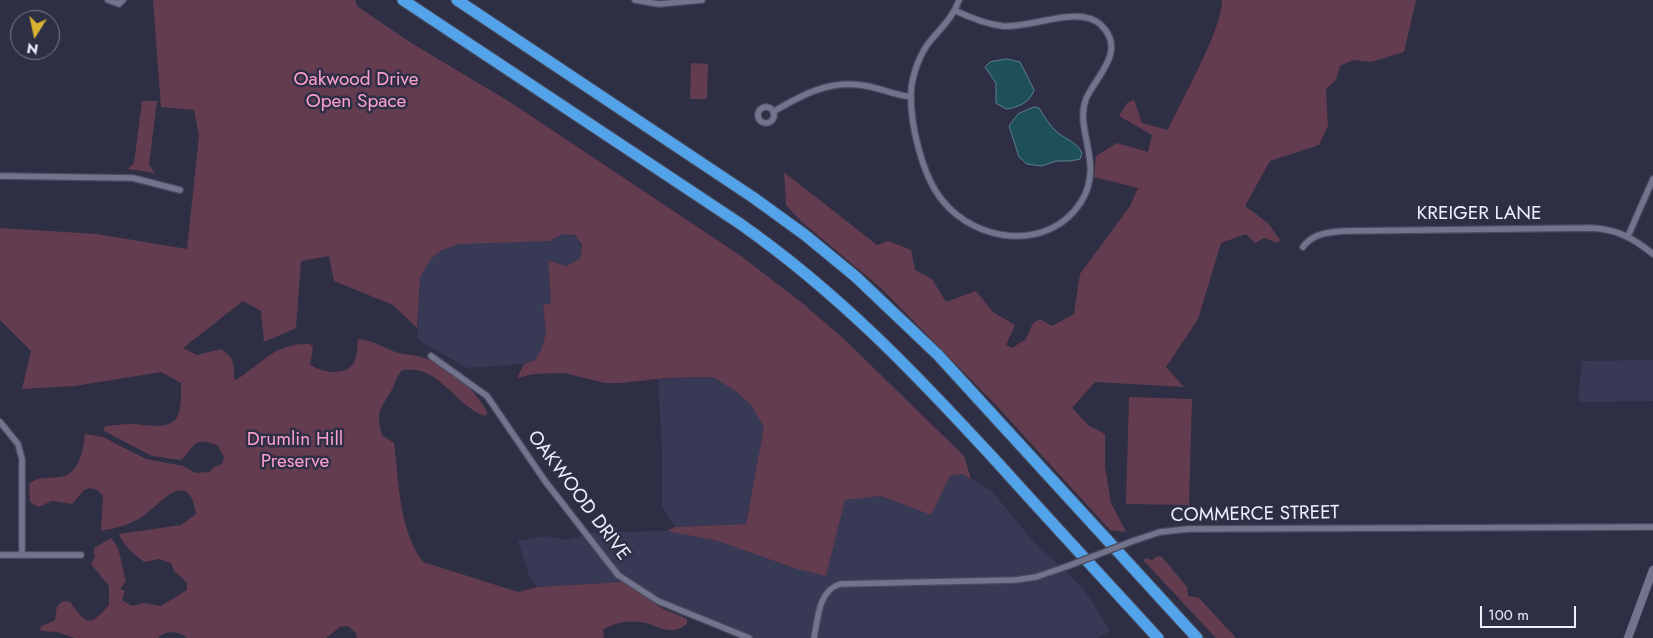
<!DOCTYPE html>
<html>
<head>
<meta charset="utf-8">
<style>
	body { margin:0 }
	#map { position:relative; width:1653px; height:638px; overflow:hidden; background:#2e2f45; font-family:Jost,sans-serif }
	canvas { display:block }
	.north { position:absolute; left:10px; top:10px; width:50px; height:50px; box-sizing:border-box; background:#2e2f45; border:1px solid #7b7c8f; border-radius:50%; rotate:190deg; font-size:14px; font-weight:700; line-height:20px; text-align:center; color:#eeeffd }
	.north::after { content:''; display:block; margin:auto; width:18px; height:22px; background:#dbb333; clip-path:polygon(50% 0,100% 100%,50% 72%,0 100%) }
	.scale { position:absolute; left:1480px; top:606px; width:96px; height:22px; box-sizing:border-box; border:2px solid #eeeffd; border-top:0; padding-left:6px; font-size:15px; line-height:18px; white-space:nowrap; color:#eeeffd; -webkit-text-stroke:4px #2e2f45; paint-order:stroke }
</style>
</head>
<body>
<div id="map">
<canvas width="1653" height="638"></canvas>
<div class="north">N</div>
<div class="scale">100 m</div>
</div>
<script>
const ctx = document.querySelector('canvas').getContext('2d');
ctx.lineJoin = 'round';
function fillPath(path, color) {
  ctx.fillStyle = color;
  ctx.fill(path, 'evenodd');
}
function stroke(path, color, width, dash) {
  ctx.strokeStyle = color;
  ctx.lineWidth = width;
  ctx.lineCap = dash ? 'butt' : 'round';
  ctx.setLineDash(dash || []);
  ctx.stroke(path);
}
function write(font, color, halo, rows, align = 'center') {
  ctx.font = font + ' Jost,sans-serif';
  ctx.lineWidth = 5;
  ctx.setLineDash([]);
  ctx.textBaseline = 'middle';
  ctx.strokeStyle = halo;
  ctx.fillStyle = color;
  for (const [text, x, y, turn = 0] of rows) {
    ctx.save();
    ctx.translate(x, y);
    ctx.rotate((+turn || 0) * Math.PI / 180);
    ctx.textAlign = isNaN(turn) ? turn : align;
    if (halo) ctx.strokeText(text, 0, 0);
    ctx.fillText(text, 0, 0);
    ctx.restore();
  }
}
const built = new Path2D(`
	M 568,233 L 579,239 L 582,254 L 580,259 L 566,266 L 548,260 L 551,303 L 543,305 L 546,333 L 541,350 L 535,360 L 524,364 L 467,368 L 417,339 L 420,277 L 431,259 L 442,250 L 460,244 Z
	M 1653,360 L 1653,401 L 1578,402 L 1582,361 Z
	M 713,377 L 737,392 L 751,405 L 764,427 L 746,524 L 675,527 L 662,507 L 662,448 L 658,379 Z
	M 962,474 L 991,490 L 1032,540 L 1083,588 L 1110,631 L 1097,638 L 749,638 L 658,601 L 628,582 L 537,587 L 529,575 L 518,541 L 545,536 L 568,540 L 596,532 L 667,531 L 718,541 L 794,568 L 845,499 L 881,496 L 931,515 L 950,476 Z`);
const green = new Path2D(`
	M 153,0 L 355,0 L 357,6 L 408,41 L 510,102 L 741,256 L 801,302 L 844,339 L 964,456 L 971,479 L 962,474 L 950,476 L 931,515 L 881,496 L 845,500 L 826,576 L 794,568 L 718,541 L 667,531 L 675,527 L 746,524 L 764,427 L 751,405 L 737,392 L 713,377 L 666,378 L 621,383 L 605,383 L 564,373 L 534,374 L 517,378 L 524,364 L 535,360 L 541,350 L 546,333 L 543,305 L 551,303 L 548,260 L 566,266 L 580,259 L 582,245 L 575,235 L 562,234 L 550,241 L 460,244 L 442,250 L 431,259 L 420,277 L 417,328 L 393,305 L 334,281 L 329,256 L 301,261 L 296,328 L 264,342 L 261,311 L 243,301 L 183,348 L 197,355 L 221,349 C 234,358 234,362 234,378 L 236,380 C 263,363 274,343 310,344 L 313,348 L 310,364 C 319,372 342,376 351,366 C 358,360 357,347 358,339 C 373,340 384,348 398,353 C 405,355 413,354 421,357 C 446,364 476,389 487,412 L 486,416 C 453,406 441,364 402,370 C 397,376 396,381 393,388 C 381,410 375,408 382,435 L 394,443 C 399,482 399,530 423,562 L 518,592 L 538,587 L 623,582 L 663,609 L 687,619 L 687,624 C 668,638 657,624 641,622 C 630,620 611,623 603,630 L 604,638 L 357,638 L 356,633 L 348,626 L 340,627 L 326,638 L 187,638 C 178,631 166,630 158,638 L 75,638 L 57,632 L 41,631 L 40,627 L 55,620 L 57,606 L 63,601 L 70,602 C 86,623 88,629 109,605 L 109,586 L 91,564 L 95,557 L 94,548 L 111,538 C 122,549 121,567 126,581 L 120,589 L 125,591 L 122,600 L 132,606 L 144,603 L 161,606 L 187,590 L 187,583 L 174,571 L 171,563 L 159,559 L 145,562 C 137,558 122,543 119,534 L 181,525 L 196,514 C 189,465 159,505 142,517 C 129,525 116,528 101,531 L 103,496 L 98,490 L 90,488 L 84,490 L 72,504 L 52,501 L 38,507 L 30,502 L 29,484 C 39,475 49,479 60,477 C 80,474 83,450 85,434 L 103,437 L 146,459 L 183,466 L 196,473 L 209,472 L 214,467 L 222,464 L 224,457 L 217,445 C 191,436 196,447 181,460 L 152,456 L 104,431 L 104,427 L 107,426 C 115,425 123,424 131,424 C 145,424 171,432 178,415 C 182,405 181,393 181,383 L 161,372 L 75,386 L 22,389 L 31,351 L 0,320 L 0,228 L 97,234 L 187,249 L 199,136 L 194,110 L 161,107 Z
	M 1222,0 L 1416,0 L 1404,52 L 1371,62 L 1353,60 L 1340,66 L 1336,80 L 1326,89 L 1328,126 L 1319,145 L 1270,161 L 1245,206 L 1268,223 L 1280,240 L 1278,243 L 1264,238 L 1255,243 L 1246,234 L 1221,243 L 1198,319 L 1166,367 L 1184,387 L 1095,382 L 1072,408 L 1089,426 L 1105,434 L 1105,467 L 1111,503 L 1126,532 L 1110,530 L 995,404 L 882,289 L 801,221 L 786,205 L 784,172 L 877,245 L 888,241 L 911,250 L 915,270 L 932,279 L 946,302 L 976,291 L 993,312 L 1015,325 L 1006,345 L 1012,348 L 1026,339 L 1033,323 L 1040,319 L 1052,326 L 1074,314 L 1080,274 L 1130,206 L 1138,188 L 1094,177 L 1096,156 L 1117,143 L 1148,152 L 1152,135 L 1119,116 L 1127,103 L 1134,100 L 1142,123 L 1168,130 C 1182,99 1222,30 1222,0 Z
	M 691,63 L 708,64 L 707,99 L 690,99 Z
	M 142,101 L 157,101 L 149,165 L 155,173 L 128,169 L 134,163 Z
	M 1129,397 L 1192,399 L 1189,505 L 1126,504 Z
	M 1158,556 L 1162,557 L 1187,587 L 1188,596 L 1199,598 L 1236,638 L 1216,638 L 1144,561 L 1145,558 L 1152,560 Z`);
const water = new Path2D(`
	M 1007,59 L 1020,62 L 1034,90 C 1031,102 1017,108 1006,109 L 996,103 L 996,83 L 985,67 L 990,62 Z
	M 1034,107 L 1039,108 C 1045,118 1050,126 1058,133 C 1067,140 1077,142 1082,153 L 1080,159 L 1070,161 L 1056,161 L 1042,166 L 1027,164 L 1019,157 L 1009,126 L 1018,114 Z`);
const minor = new Path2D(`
	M 108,0 L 119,4 L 123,0
	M 635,0 L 659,4 L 702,0
	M 956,11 C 971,18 986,24 1002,26 C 1031,29 1079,4 1101,25 C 1128,51 1095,77 1086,99 C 1074,130 1105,164 1081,202 C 1049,252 976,243 942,200 C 922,175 910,124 911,92 C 912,75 920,53 931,40 C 942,27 954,16 959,0
	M758 115a8 8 0 1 1 16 0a8 8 0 1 1-16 0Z
	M 773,112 C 803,94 831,79 867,86 C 882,89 896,95 911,97
	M 0,176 L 133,178 L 180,190
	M 1628,236 L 1653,179
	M 1303,247 C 1313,233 1329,232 1346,231 L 1591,228 C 1617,229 1633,238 1653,254
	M 431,356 L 487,396 L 545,481 L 618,575 L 658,601 L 749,638
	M 0,422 L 18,444 L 22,459 L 22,554
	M 1133,541 L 1160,532 L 1188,529 L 1653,527
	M 0,555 L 81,555
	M 814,638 C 818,619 818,591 840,584 L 1015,580 L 1036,577 L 1068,566`);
const tertiary = new Path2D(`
	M 1628,638 L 1653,570`);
const motorway = new Path2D(`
	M 403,0 L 739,223 C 839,293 915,373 997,462 C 1050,521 1104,579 1158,638
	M 457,0 L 754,198 L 805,235 L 856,277 L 938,355 L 1197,638`);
const minorBridge = new Path2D(`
	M 1068,566 L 1133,541`);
const parkNames = [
	["Oakwood Drive",356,80],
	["Open Space",356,102],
	["Drumlin Hill",295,440],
	["Preserve",295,462]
];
const streetNames = [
	["KREIGER LANE",1479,214],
	["OAKWOOD DRIVE",578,496,53],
	["COMMERCE STREET",1255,515,-1]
];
fillPath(built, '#383954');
fillPath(green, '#633c50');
fillPath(water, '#1e505a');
stroke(water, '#5c808b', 1);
stroke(minor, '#4a4b5d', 8);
stroke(tertiary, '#4a4b5d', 9);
stroke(motorway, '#4a4b5d', 13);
stroke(minor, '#72748d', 5.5);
stroke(tertiary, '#72748d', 8);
stroke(motorway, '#52a3ea', 11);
stroke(minorBridge, '#4a4b5d', 8, []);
stroke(minorBridge, '#72748d', 5.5);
write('19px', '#fda0ce', '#2e2f45', parkNames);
write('19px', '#eeeffd', '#2e2f45', streetNames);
</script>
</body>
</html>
